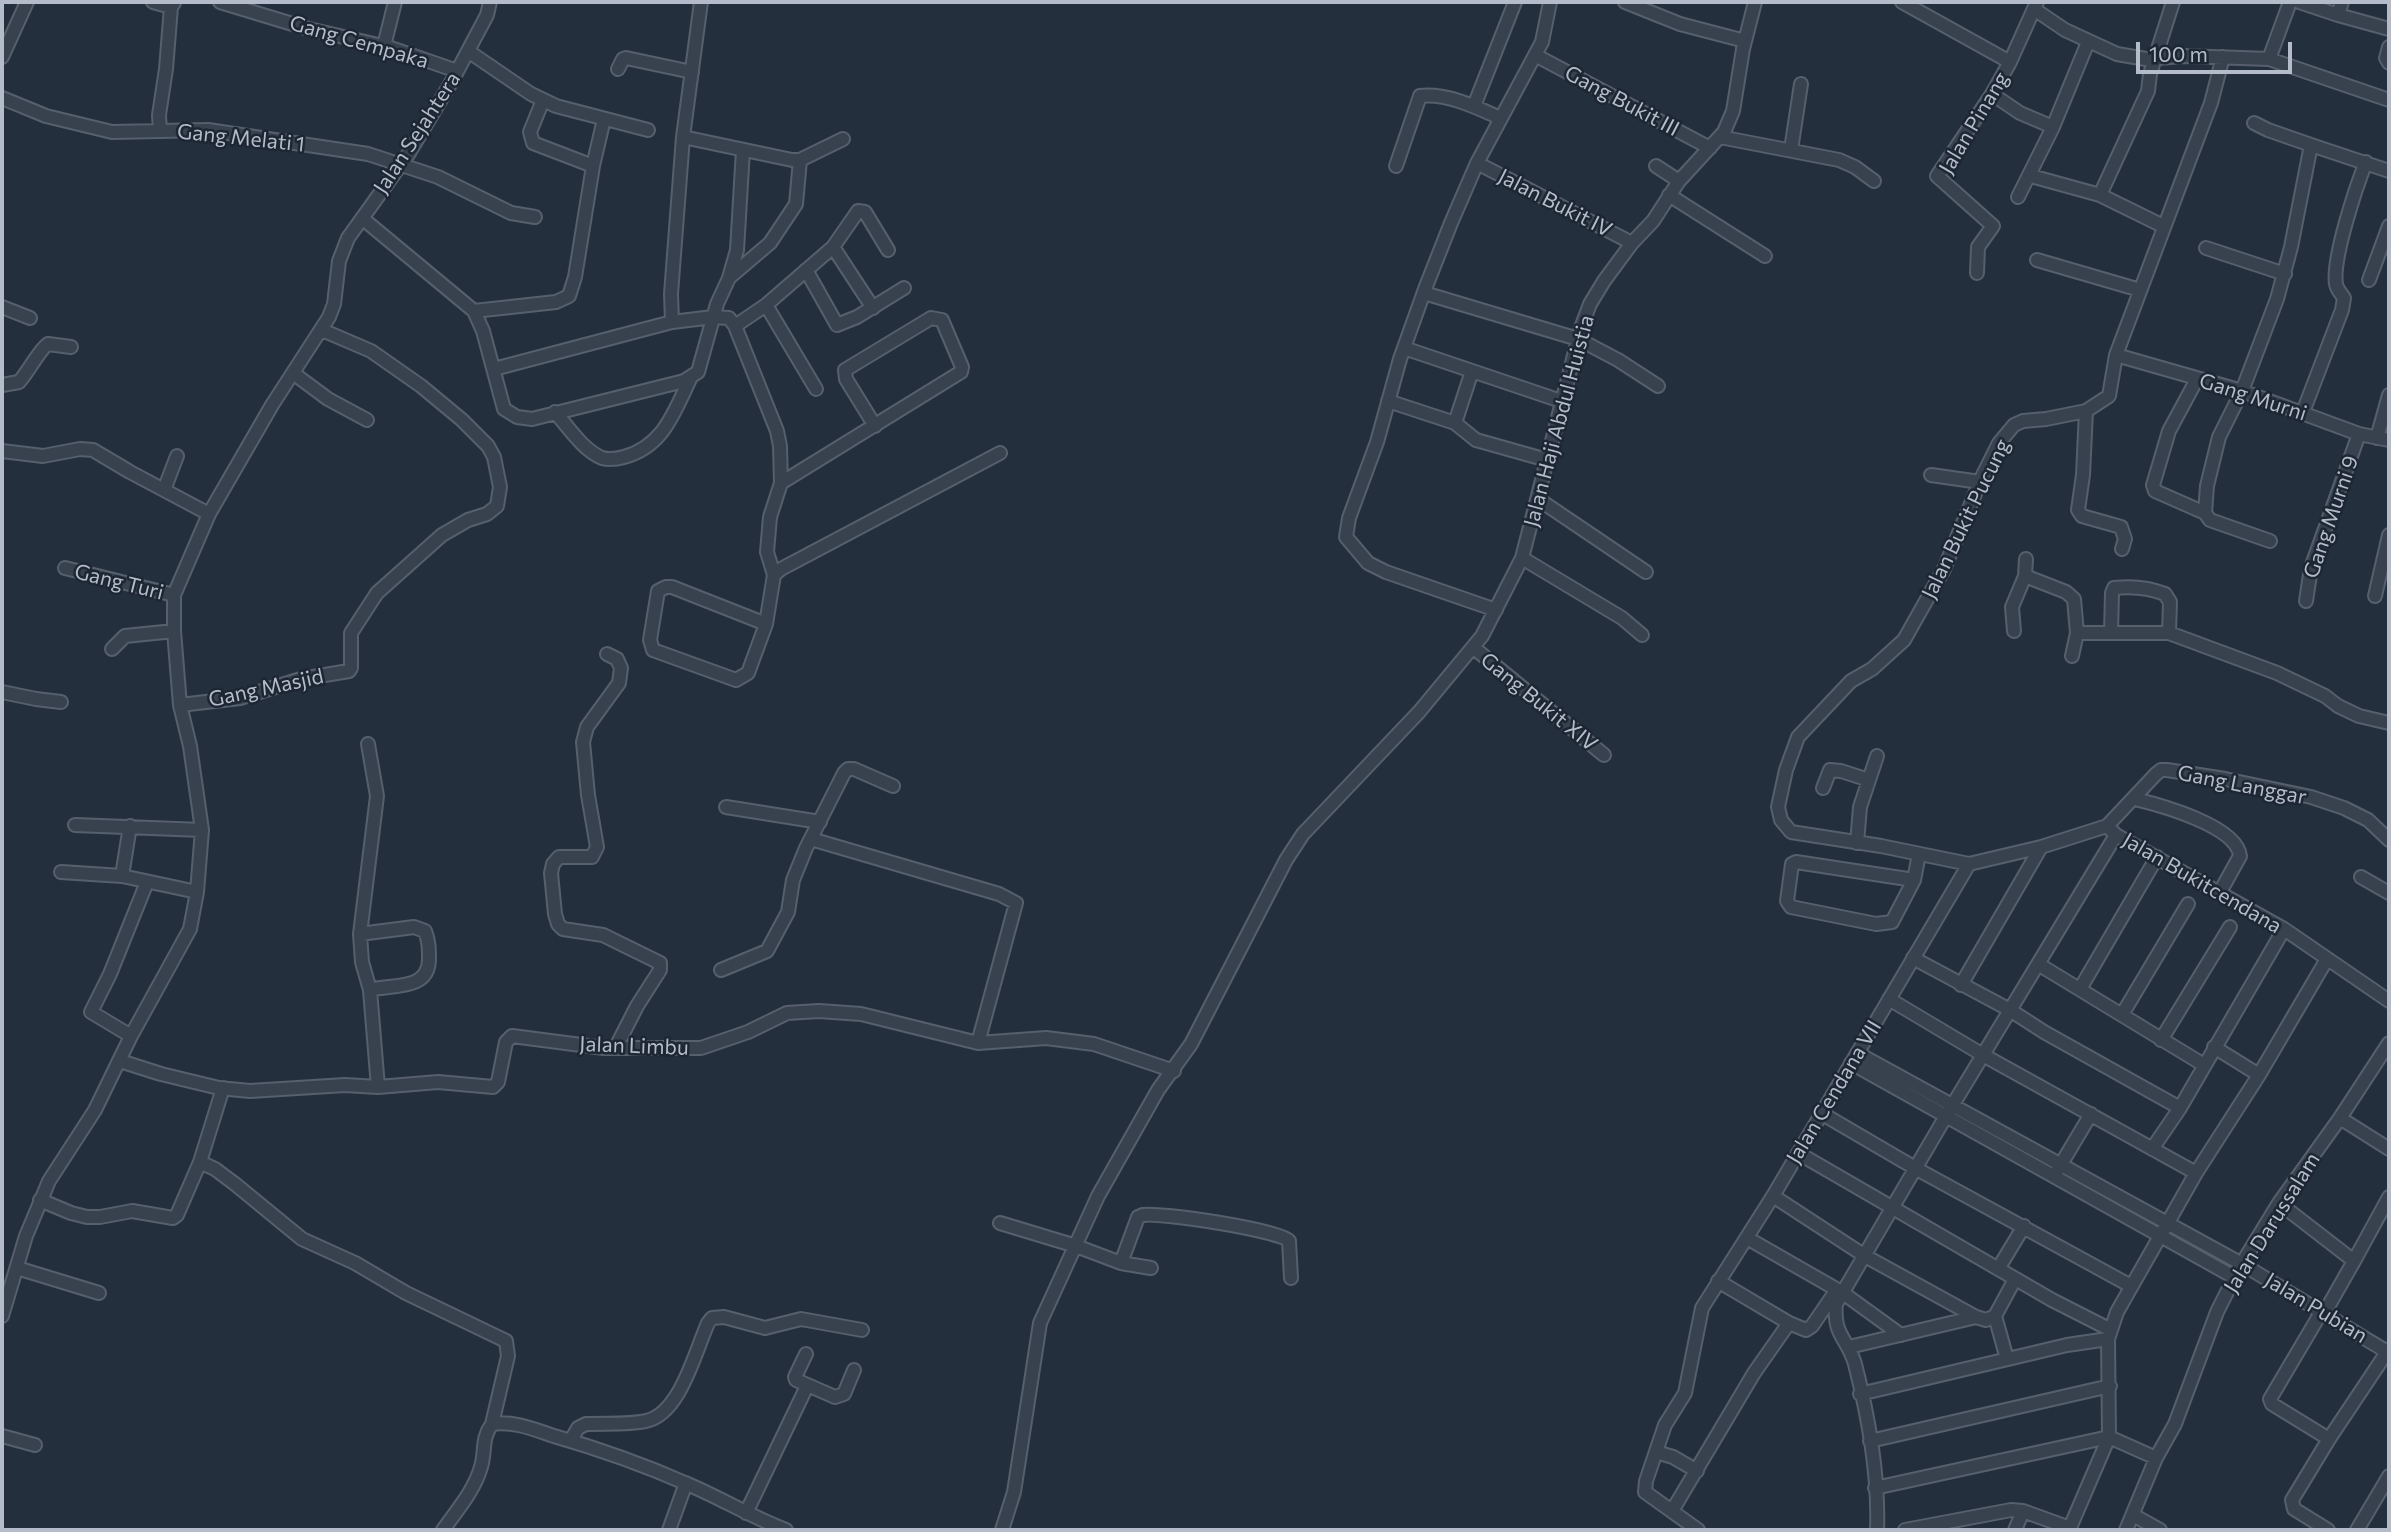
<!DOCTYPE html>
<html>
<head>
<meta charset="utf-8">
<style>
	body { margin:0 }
	#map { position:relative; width:2391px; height:1532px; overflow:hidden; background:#242f3e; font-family:Commissioner,sans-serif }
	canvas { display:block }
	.frame { position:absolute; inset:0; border:4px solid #b4bcc9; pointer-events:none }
	.scale { position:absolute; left:2136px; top:42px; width:156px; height:32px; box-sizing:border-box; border:4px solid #b4bcc9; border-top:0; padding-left:9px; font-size:21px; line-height:24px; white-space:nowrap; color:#b4bcc9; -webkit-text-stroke:5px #1d2633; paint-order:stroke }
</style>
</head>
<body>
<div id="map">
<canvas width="2391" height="1532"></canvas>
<div class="frame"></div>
<div class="scale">100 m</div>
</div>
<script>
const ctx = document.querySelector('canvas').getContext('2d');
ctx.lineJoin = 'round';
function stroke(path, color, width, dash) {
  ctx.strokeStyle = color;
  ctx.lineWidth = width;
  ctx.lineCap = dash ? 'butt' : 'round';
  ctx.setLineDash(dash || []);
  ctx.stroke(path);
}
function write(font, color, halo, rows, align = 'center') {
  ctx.font = font + ' Commissioner,sans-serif';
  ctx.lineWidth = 5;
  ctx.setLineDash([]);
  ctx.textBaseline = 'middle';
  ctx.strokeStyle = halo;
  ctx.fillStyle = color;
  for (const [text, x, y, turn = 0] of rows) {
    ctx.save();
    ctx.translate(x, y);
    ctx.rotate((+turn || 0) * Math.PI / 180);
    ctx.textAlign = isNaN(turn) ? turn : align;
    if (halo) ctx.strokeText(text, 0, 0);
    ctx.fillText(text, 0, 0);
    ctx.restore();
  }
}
const minor = new Path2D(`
	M 153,2 L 171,7 L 174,3
	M 220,2 L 309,29 L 391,48 L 457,71
	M 701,2 L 683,137 L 671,294 L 672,322 L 713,317 L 729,318 L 735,326 L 777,431 L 780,446 L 781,483 L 770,517 L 767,552 L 774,575 L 781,569 L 1000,453
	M 1625,2 L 1680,24 L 1745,41
	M 1902,2 L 2010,62
	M 2299,2 L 2338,15 L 2389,29
	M 2034,9 L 2065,30 L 2117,54 L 2146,59 L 2183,56 L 2269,59 L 2290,2
	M 2338,15 L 2342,2
	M 384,46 L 395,2
	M 2389,47 L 2386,58 L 2389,63
	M 468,51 L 531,94 L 556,106 L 648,130
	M 1535,55 L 1710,148
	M 2,57 L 27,2
	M 2223,57 L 2211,103 L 2116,355 L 2109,396 L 2086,411 L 2046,419 L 2023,421 L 2014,425 L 1999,443 L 1982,477 L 1944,569 L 1904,640 L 1872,669 L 1851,681 L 1798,737 L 1786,770 L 1778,807 L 1781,820 L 1791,832 L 1881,846 L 1969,864 L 2041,847 L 2107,826 L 2116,835 L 2284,929 L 2389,1001
	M 2269,59 L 2389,100
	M 618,69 L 623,59 L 626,58 L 692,72
	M 1992,94 L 2020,113 L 2053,127 L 2088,42
	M 2,98 L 46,116 L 112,132 L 208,130 L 368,154 L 438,177 L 511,213 L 535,217
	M 543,100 L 530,132 L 533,143 L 593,166
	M 1474,106 L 1515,2
	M 2254,123 L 2268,130 L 2311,145
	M 160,131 L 159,115 L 166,69 L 171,7
	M 683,137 L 792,160 L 800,160 L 843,139
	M 1720,137 L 1839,160 L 1855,167 L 1874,181
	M 1791,150 L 1801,84
	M 1477,163 L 1632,243
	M 1396,166 L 1420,96 C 1447,93 1476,107 1500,118
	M 1656,166 L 1679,181
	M 2031,176 L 2100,195 L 2163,226
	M 1669,195 L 1765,256
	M 2100,195 L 2148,91 L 2150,74 L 2173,2
	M 2018,197 L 2053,127
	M 362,218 L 474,311 L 483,331 L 504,409 L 517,417 L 532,419 L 684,381 L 698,372 L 717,304 L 729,278 L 737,250 L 743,150
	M 833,247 L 873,308
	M 2206,248 L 2285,274
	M 2037,260 L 2140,290
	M 806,270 L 837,325 L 857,317 L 904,288
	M 1977,273 L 1978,247 L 1993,226 L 1937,176 L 1992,94 L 2010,62 L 2037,2
	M 730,277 L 770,243 L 796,204 L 800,160
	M 2369,280 L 2389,226
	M 1424,293 L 1578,339 L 1618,360 L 1658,386
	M 766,305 L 816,389
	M 2,307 L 30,318
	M 474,311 L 556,302 L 569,296 L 575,277 L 593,166 L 604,119
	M 735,326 L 766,305 L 833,247 L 858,211 L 865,212 L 888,250
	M 1404,348 L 1561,401
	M 2116,355 L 2242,391 L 2359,434 L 2389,440
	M 494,369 L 672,322
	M 293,373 L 328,399 L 367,420
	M 2197,379 L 2169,431 L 2153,485 L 2155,491 L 2205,513
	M 2,385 L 19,382 C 28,372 40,349 48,344 L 71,347
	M 1388,401 L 1455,423 L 1476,440 L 1547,460
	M 2086,411 L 2083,475 L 2078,510 L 2082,516 L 2121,527 L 2125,539 L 2122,549
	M 555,412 C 568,427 583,450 602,458 C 609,460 617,459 624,457 C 664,446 674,412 691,377
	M 2303,412 L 2342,310 L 2344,298 C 2341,293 2337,290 2336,284 C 2332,259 2356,187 2366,162
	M 1455,423 L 1472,371
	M 2377,438 L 2389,395
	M 2,451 L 43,456 L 80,449 L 93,450 L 130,472 L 209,514
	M 1931,475 L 1980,482
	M 781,483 L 961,372 L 962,367 L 942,320 L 931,318 L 845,370 L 846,379 L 875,426
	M 164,490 L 177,456
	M 1538,499 L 1646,572
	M 2270,541 L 2210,520 L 2205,513 L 2207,486 L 2219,437 L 2242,391 L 2277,299 L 2291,247 L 2311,145 L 2389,171
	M 1522,558 L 1622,618 L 1642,635
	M 65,568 L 174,595
	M 2025,576 L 2026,559
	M 2375,596 L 2389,535
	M 2306,601 L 2311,568 L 2359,434
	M 1496,610 L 1386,572 L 1368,563 L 1346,537 L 1349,518 L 1377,442 L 1400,359 L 1425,289 L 1451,223 L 1477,163 L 1542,42 L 1550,2
	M 766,624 L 672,587 L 666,587 L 658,591 L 650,640 L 653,650 L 736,680 L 748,673 L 766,624 L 774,575
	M 2014,631 L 2012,607 L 2025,576 L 2066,592 L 2074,599 L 2077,633 L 2169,633 L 2277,673 L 2325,696 L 2338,706 L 2359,716 L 2389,723
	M 2111,633 L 2112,593 L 2114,588 C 2131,586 2150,588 2165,594 L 2170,602 L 2169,633
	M 1474,648 L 1604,755
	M 112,649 L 125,636 L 174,631
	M 607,654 L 617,659 L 621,668 L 619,683 L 587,727 L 583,742 L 588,795 L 597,847 L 592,857 L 559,857 L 553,864 L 551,873 L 555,914 L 558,924 L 563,929 L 603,935 L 660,963 L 660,970 L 637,1006 L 616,1047
	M 2072,656 L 2077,633
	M 2,692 L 36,699 L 61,702
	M 180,705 L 240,698 L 301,679 L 349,671 L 351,668 L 351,633 L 377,593 L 442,535 L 468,520 L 487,514 L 497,506 L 500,487 L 494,457 L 488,446 L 462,420 L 421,386 L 371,351 L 322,330
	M 368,744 L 377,796 L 360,934 L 362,962 L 370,990
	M 1823,788 L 1830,770 L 1841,771 L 1869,780
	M 2135,799 C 2160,805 2237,826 2240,856 L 2220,892
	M 726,807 L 820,822
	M 75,825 L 202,830
	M 2107,826 L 2156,774 L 2161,770 L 2167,770 L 2225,779 L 2311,797 L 2344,808 L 2368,820 L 2389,840
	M 811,839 L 999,894 L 1016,903 L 978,1043
	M 1857,843 L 1860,807 L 1877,756
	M 61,872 L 122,876 L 197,892
	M 122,876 L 130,826
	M 2361,877 L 2389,893
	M 1914,880 L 1796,862 L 1792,864 L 1787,901 L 1791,907 L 1876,924 L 1892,922 L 1914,880 L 1919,854
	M 360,934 L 414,927 L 425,931 C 429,941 429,949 429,960 C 428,991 392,984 370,990 L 378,1087
	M 1913,958 L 2010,1010 L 2044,1032 L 2180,1108
	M 2038,964 L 2204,1065
	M 721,970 L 767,951 L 788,912 L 793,880 L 806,848 L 844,773 L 848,769 L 854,769 L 893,786
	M 1961,985 L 2041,847
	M 2080,989 L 2157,857
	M 1889,999 L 1983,1055 L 2196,1173
	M 2123,1013 L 2188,904
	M 131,1036 L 91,1012 L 110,974 L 147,882
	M 2161,1040 L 2230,927
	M 2214,1047 L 2259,1075
	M 1857,1053 L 2242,1264 L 2389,1353
	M 120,1061 L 161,1074 L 219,1088 L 250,1091 L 345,1085 L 378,1087 L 438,1082 L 493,1087 L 498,1082 L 506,1042 L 512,1036 L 604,1048 L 701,1048 L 748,1032 L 787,1013 L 819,1011 L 861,1014 L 978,1043 L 1046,1038 L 1094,1044 L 1174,1071
	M 1851,1063 L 2234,1277
	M 1821,1113 L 1915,1168 L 2131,1286
	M 2340,1118 L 2389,1149
	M 2152,1149 L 2180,1108 L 2284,929
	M 1798,1153 L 2052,1300 L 2111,1330
	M 200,1162 L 215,1169 L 235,1184 L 302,1239 L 355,1263 L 406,1293 L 506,1341 L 508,1356 L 492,1424
	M 2057,1171 L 2091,1114
	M 1773,1196 L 1865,1256 L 1976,1317 L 1986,1320 L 1995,1316 L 2015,1279
	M 40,1200 L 71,1213 L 87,1217 L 100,1217 L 132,1211 L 173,1218 L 177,1215 L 200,1162 L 223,1088
	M 2279,1203 L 2354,1261 L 2325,1312 L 2319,1316 L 2270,1399 L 2272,1404 L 2329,1439
	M 1000,1223 L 1076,1246 L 1121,1263 L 1138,1217 L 1143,1215 C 1160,1212 1279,1230 1289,1241 L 1291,1278
	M 1747,1238 L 1843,1293 L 1901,1335
	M 2354,1261 L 2389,1197
	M 1121,1263 L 1151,1268
	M 17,1268 L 99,1293
	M 1998,1269 L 2024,1226
	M 1718,1281 L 1789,1323 L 1806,1330 L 1812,1326 L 1836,1291
	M 2,1316 L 26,1236 L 49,1181 L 95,1110 L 131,1036 L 190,929 L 197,892 L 202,830 L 190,746 L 180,705 L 174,631 L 174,595 L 209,514 L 272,405 L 329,317 L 334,304 L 339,261 L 348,238 L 409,153 L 452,81 L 487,15 L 490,2
	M 1995,1316 L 2007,1359
	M 1849,1347 L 1976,1317
	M 806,1354 L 795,1377 L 796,1380 L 835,1397 L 844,1394 L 854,1370
	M 1860,1394 L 2067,1345 L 2108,1339
	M 2,1436 L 35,1445
	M 571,1440 L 578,1428 L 586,1424 C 606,1423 627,1425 646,1421 C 680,1414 695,1352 708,1323 L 712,1318 L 724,1317 L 765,1328 L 801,1319 L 862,1330
	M 1870,1441 L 2110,1386
	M 1656,1452 L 1673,1457 L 1697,1471
	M 2156,1458 L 2109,1437 L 2108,1339 L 2117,1312 L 2196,1173 L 2259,1075 L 2327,959
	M 1875,1488 L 2109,1437
	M 1672,1511 L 1754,1373 L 1789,1323
	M 746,1513 L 807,1386
	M 2133,1515 L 2160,1530
	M 443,1530 C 457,1510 474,1491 481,1467 C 486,1450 481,1439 492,1424 C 515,1421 533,1429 554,1436 C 599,1449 642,1464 685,1483 C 719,1497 751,1517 786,1530
	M 669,1530 L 686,1483
	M 1002,1530 L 1014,1492 L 1040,1323 L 1098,1196 L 1158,1090 L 1191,1044 L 1286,860 L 1303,834 L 1419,712 L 1482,636 L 1522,558 L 1581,328 L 1590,304 L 1604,281 L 1632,243 L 1653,221 L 1679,181 L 1724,132 L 1733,111 L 1743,49 L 1755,2
	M 1698,1530 L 1645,1492 L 1646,1481 L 1665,1425 L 1685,1393 L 1702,1308 L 1773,1196 L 1969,864
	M 1877,1530 C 1879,1478 1868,1415 1855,1364 C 1847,1337 1833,1336 1836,1304 L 1946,1116 L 2116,835
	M 1905,1530 L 2011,1510 L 2023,1511
	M 2015,1530 L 2023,1511 L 2070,1528
	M 2069,1530 L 2109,1437
	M 2126,1530 L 2156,1458 L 2175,1424 L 2217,1312 L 2238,1270 L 2279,1203 L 2340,1118 L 2389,1043
	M 2328,1530 L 2294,1509 L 2292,1500 L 2329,1439 L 2389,1349
	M 2357,1530 L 2389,1476`);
const streetNames = [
	["Gang Cempaka",359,42,16],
	["Gang Bukit III",1622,101,28],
	["Jalan Pinang",1974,123,-59],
	["Jalan Sejahtera",417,133,-57],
	["Gang Melati 1",241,138,6],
	["Jalan Bukit IV",1555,203,27],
	["Gang Murni",2253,397,18],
	["Jalan Haji Abdul Huistia",1559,421,-75],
	["Gang Murni 9",2331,517,-71],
	["Jalan Bukit Pucung",1966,519,-64],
	["Gang Turi",119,582,14],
	["Gang Masjid",266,688,-12],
	["Gang Bukit XIV",1539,702,39],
	["Gang Langgar",2242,785,11],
	["Jalan Bukitcendana",2202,883,30],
	["Jalan Limbu",634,1046,2],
	["Jalan Cendana VII",1834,1092,-59],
	["Jalan Darussalam",2272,1223,-58],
	["Jalan Pubian",2316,1308,31]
];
stroke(minor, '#565f6c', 16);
stroke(minor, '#38414e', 12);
write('21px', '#b4bcc9', '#1d2633', streetNames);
</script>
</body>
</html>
